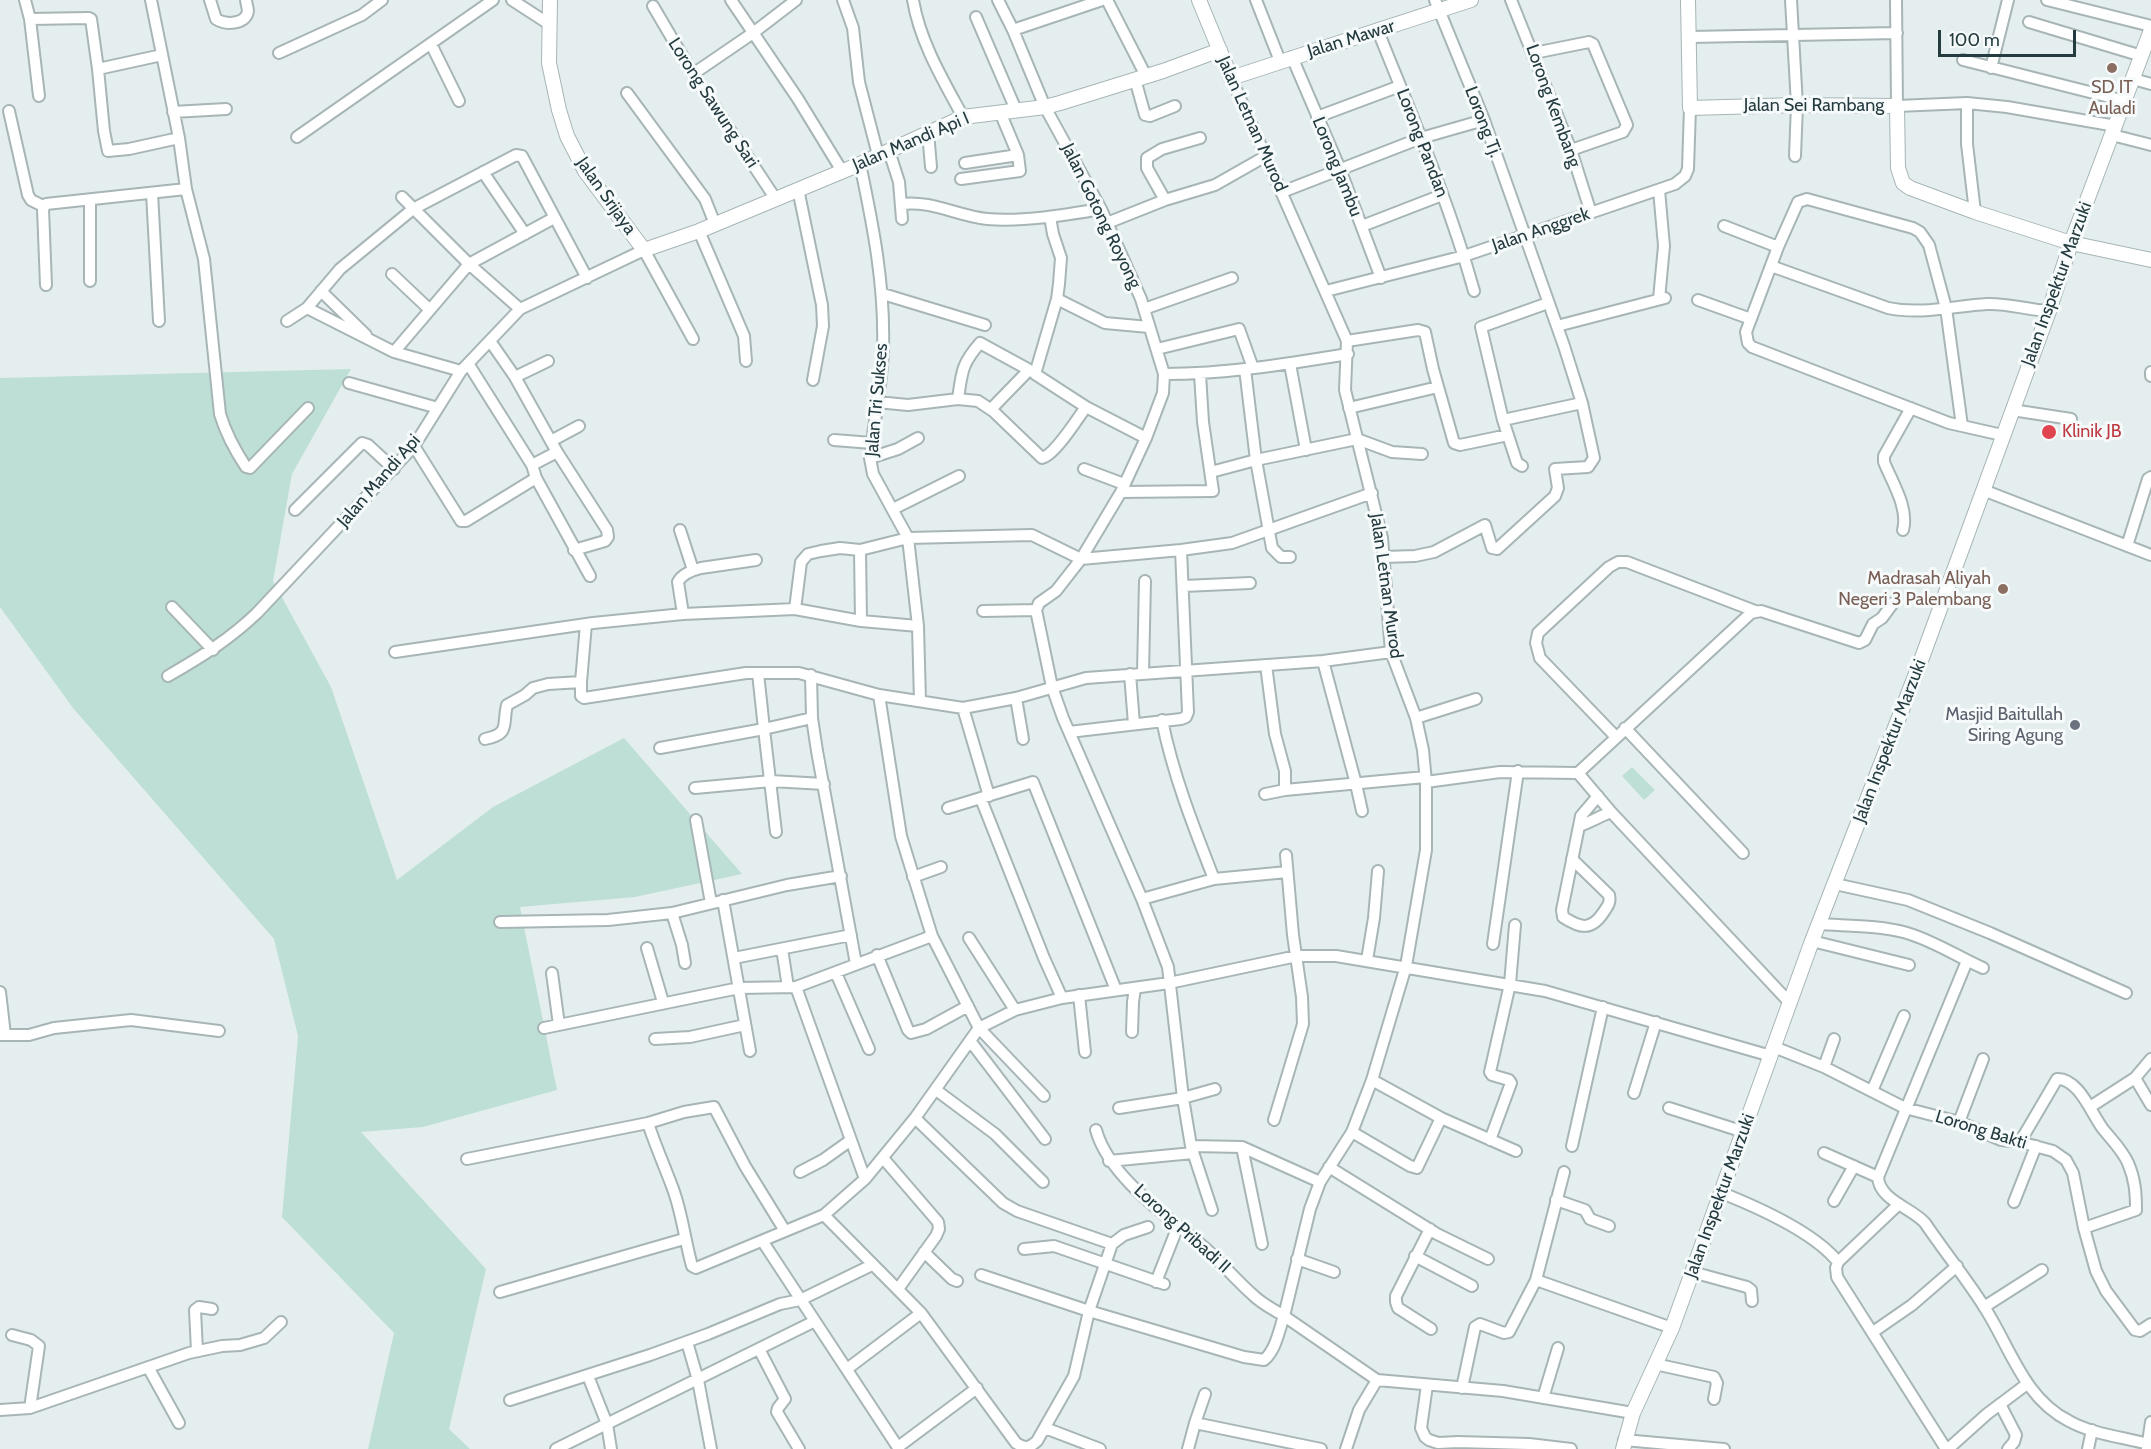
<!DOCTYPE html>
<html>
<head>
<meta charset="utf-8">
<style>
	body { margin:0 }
	#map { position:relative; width:2151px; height:1449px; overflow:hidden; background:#e5eeee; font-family:Cabin,sans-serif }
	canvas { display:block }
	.scale { position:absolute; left:1938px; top:30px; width:138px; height:27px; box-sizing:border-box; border:3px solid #243b40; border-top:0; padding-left:8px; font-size:18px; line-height:21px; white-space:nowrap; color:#243b40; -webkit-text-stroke:4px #f6fafa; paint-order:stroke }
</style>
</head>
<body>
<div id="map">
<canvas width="2151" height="1449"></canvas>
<div class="scale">100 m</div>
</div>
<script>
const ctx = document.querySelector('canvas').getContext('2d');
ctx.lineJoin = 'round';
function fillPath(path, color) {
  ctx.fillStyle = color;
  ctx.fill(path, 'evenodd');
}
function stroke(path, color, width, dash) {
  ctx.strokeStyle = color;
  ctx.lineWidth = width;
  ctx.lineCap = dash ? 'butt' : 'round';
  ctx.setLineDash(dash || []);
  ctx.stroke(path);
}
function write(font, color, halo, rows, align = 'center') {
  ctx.font = font + ' Cabin,sans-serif';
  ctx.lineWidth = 6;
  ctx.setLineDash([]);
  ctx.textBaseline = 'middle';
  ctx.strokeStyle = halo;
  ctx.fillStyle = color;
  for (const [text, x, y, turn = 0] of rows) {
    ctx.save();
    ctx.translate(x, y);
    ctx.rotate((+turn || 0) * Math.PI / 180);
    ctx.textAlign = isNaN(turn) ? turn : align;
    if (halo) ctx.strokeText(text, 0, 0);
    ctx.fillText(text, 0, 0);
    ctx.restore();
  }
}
const green = new Path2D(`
	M 351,369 L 292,474 L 273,581 L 331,687 L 397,880 L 493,807 L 624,738 L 742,874 L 635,897 L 520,907 L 557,1090 L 423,1127 L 361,1132 L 486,1269 L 449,1429 L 470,1449 L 368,1449 L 394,1333 L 282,1217 L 298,1036 L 274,939 L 73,708 L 0,607 L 0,378 Z
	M 1632,767 L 1655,790 L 1644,800 L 1622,776 Z`);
const minor = new Path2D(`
	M 25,0 L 30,19 L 39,96
	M 151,0 L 179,138 L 186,189 L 204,259 L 220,414 C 226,434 234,449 246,467 L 250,468 L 308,408
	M 210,0 L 216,19 C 225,25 246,25 248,11 C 248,10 246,1 246,0
	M 512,0 L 549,24
	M 731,0 L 798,99 L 842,171
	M 843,0 L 853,28 L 859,82 L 878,155
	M 913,0 C 920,42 943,80 963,117
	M 998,0 L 1013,30 L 1045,107 L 1101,209 L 1141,299 L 1164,374 L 1163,393 L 1146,438 L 1121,492 L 1081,559 L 1056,591 L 1039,603 L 1036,610 L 1052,687 L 1063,718 L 1142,899 L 1168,967 L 1183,1098 L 1191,1146 L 1212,1210
	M 1107,0 L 1146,76
	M 1256,0 L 1280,61
	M 1511,0 L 1571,150 L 1591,213
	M 1791,0 L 1797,105 L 1795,156
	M 1896,0 L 1897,106 L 1967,103 L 2007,107 L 2116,126
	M 2047,0 L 2151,26
	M 653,6 L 693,74 L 775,198
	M 976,17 L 1016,110
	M 30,19 L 89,18 L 91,19 L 98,69 L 104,131 L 108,151 L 129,149 L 179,138
	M 2029,22 L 2142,56
	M 1013,30 L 1102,0
	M 1378,31 C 1412,116 1449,202 1474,291
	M 1690,37 L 1897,33
	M 431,44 L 459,101
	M 279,53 L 362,15 L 382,0
	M 1534,53 L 1589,42 L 1593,44 L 1627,125 L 1623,132 L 1571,150
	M 1292,57 L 1340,169 L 1381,278
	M 1963,60 L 2125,101
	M 1991,68 L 2008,0
	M 98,69 L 162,55
	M 693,74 L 753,33 L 796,0
	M 1231,78 L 1347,341 L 1345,390 L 1382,538 L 1391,652 L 1416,718 L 1423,750 L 1426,782 L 1426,850 L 1406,966 L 1372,1080 L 1352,1132 L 1320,1182 L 1310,1209 L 1284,1316 L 1377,1380
	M 1135,79 L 1145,115 L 1150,116 L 1175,106
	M 2133,79 L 2151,84
	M 627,93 L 705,199 L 715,224
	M 1967,103 L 1967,144 L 1975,212
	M 9,111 L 28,195 L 31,200 L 43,206
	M 173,112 L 226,109
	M 1317,117 L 1400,86
	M 928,132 L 931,167
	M 2112,135 L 2151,145
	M 297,137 L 493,0
	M 889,151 L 899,182 L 902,219
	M 965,163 L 1018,155
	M 860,164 C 873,225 885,286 883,349 C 882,385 874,422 870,458 L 873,474 L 908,538 L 918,626 L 920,701
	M 483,172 L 525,234
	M 961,179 L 1020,171 L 1018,155 L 1000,112
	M 798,189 L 822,305 L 823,326 L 813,380
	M 1659,190 L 1664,246 L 1659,299
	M 1282,192 L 1421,138 L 1484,120
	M 152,193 L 159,321
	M 402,197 L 469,264 L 520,309
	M 1165,200 L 1147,168 L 1147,158 L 1162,149 L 1200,138
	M 901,204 C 932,200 957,216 987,219 C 1023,222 1065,215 1101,209
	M 1050,217 L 1053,234 L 1061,258 L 1059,284 L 1057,299 L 1035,374 L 1086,407 L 1146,438
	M 1107,223 L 1165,200 L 1215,185 L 1266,156
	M 1362,226 L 1442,195
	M 1724,226 L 1778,247
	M 699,231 L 744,336 L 746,361
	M 1771,266 L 1888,308 C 1921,315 1954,306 1987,304 C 2007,303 2028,310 2049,311
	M 392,274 L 430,310
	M 90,281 L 90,200
	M 46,285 L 43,209 L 46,204 L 186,189
	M 321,291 L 366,335
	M 1326,291 L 1464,256 L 1675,184 L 1685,176 L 1688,169 L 1690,108
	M 883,294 L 985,325
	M 1057,299 L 1105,323 L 1149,327
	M 1698,300 L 1751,319
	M 307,308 L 394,352 L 461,371
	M 1144,309 L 1232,278
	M 287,321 L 307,308 L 340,269 L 413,209 L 516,155 L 522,156 L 587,278
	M 1557,326 L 1665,298
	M 490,341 L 515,377 L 557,452
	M 1347,341 L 1418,330 L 1425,332 L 1433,369 L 1454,443 L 1460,445 L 1508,435
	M 1157,349 L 1239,329 L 1253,368
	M 394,352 L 469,264 L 554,218
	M 1290,364 L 1306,450
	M 469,365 L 532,465 L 536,478 L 590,576
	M 1245,369 L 1256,460 L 1272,548 L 1281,557 L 1290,557
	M 1029,370 L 994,406 L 993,411 L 1042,458 C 1055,455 1077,419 1086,407
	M 2151,372 L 2151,376
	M 1164,374 C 1226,374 1287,364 1348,354
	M 515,377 L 548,361
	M 349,383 L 438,408
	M 877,402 L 908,405 L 958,399
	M 1349,408 L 1438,387
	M 2012,410 L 2071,419
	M 993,411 L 978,401 L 958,399 C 962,372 961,365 980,343 L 1033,372
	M 1503,420 L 1582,403
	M 1962,426 L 1946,308 L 1929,245 L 1920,232 L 1913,228 L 1807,199 L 1798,202 L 1778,247 L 1746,332 L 1748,343 L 1752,347 L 1949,423 L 2002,435
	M 834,440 L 872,443
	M 551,441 L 579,426
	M 414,446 L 461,521 L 466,521 L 536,478
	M 870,458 L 898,449 L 918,438
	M 532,465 L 557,452 L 607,530 L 608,537 L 605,541 L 574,550
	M 1522,466 L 1517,463 L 1503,420 L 1481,327 L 1548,303
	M 1084,469 L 1124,484
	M 1211,472 L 1256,460 L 1357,439 L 1392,452 L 1422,454
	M 1983,490 L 2151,555
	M 1121,492 L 1213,491 L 1203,422 L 1200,374
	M 893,509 L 959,476
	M 295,510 L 362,443 L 368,445 L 394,469
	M 680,530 L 693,570
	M 1903,530 C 1909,508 1892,482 1884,462 L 1884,456 L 1911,408
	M 2127,546 L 2148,479 L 2151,477
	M 860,550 L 861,621
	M 1181,550 L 1232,543 L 1372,493
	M 1384,557 L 1415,556 L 1434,552 L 1485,525 L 1492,548 L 1497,549 L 1555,496 L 1558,488 L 1555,469 L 1588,467 L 1594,458 L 1582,403 L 1564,346 L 1484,120 L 1435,0
	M 1184,586 L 1250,583
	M 172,607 L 213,650
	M 795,609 L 801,562 L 808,554 L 821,551 L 840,548 L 860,550 L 908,538 L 1032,535 L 1081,559 L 1181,550 L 1188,712 L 1186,717 L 1181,719 L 1069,732
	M 983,611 L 1036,610
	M 683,614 L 678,582 C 682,574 693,570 701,568 L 756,560
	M 586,624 L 581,682 L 581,696 L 584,698 L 746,673 L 799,673 L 879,695 L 963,708 L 1016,698 L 1086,678 L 1323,661 L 1391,652
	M 395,652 L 593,623 L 683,614 L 795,609 L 861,621 L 918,626
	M 1323,661 L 1356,784 L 1362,811
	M 758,673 L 764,729 L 812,718
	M 1143,673 L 1145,581
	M 1130,674 L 1134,724
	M 811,675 L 812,718 L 817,751 L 856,964
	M 168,676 C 201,657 230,639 257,613 L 414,446 L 461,371 L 520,309 L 644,250 L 693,339
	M 879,695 L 901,836 L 932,936 L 979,1028 L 1044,1096
	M 1016,698 L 1023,739
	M 963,708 L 989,796
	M 1416,718 L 1476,699
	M 1162,720 C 1173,775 1194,828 1214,879
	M 1625,728 L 1743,853
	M 1616,737 L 1540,658 L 1536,643 L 1538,633 L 1609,567 L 1618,562 L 1627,562 L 1755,611
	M 485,739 C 511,734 502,724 507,705 L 525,695 L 533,688 L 548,684 L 581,682
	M 660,748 L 764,729 L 776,832
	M 1578,773 L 1751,613 L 1761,611 L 1859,643 L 1865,640 L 1873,624 L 1882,618 L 1893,603
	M 1426,782 L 1500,772 L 1578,773 L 1611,812 L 1790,1003
	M 695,788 L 771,781 L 824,784
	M 1285,790 L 1425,777
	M 1265,794 L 1285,790 L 1285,771 L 1275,734 L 1266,665
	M 981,799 L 1044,958 L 1062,998
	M 948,808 L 1033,782 L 1116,990
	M 696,820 L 711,903
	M 1579,826 L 1581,816 L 1598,796
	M 1572,859 L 1609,895 C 1611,903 1607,907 1603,913 C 1591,931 1580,928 1563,917 L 1562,910 L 1579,826 C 1591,822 1600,816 1611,812
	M 913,877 L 941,867
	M 1835,884 L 1908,900 L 1990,933 L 2126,993
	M 1142,899 L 1214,879 L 1287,872
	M 723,900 L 750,1051
	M 672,913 L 682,945 L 685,963
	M 500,922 L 608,920 L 672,913 L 787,885 L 841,876
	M 1819,924 C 1848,926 1879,925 1907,933 C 1934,941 1958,957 1983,968
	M 969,938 L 1015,1010
	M 1812,941 L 1909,965
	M 1493,944 L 1518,771
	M 647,948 L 663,1002
	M 782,949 L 788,987
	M 877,955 L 908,1030 L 911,1033 L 926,1029 L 968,1006
	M 734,958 L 851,935
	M 1367,960 L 1374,918 L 1378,871
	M 1967,961 L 1878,1177 C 1879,1200 1912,1208 1925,1223 C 1944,1251 1965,1277 1983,1305 C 2010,1346 2023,1398 2069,1421 C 2092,1434 2122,1437 2148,1444
	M 552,973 L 559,1025
	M 836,973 L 869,1049
	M 0,992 L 5,1035
	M 1079,995 L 1085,1052
	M 544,1028 L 739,988 L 796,987
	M 1132,1032 L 1133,1002 L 1135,988
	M 0,1035 L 29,1035 L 54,1028 L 131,1020 L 219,1031
	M 655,1039 L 690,1037 L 745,1025
	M 971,1042 L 1045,1139
	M 1774,1047 L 1824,1067 L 1905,1108 L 1959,1122 L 2001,1140 L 2020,1142 L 2053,1151 L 2066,1160 L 2073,1173 L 2084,1228 L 2096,1271 L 2106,1291 L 2135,1330 L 2140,1331 L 2151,1324
	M 1824,1067 L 1834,1039
	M 2135,1078 L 2151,1105
	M 1372,1080 L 1441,1118 L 1516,1151
	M 936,1090 L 995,1134 L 1043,1182
	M 1872,1091 L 1904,1016
	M 1634,1093 L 1656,1022
	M 2090,1107 L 2135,1078 L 2151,1059
	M 1119,1108 L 1183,1098 L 1215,1089
	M 1669,1108 L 1744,1132
	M 915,1118 L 1003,1203 L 1017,1211 L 1112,1244
	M 1274,1120 L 1303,1024 L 1302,997 L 1293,935 L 1286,855
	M 1959,1122 L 1983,1059
	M 648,1123 C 655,1145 665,1167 673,1189 C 682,1213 685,1241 692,1266 L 696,1268 L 824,1215 L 865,1179 L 915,1118 L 979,1028 L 1015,1010 L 1062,998 L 1169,983 L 1297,956 L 1336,956 L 1545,991 L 1771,1056
	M 1352,1132 L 1410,1166 L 1417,1168 L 1441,1118
	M 1490,1140 L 1511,1083 L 1509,1080 L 1492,1075 L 1490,1072 L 1510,984 L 1515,925
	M 2020,1142 L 2057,1079 C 2079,1078 2092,1115 2103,1129 C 2112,1140 2123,1151 2128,1163 C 2135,1179 2136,1193 2136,1210 L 2084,1228
	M 1191,1146 L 1242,1147 L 1320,1182
	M 1572,1146 L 1603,1007
	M 1242,1147 L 1262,1244
	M 1824,1153 L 1878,1177
	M 883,1158 L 938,1222 L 939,1229 L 936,1236 L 898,1289
	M 467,1159 L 648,1123 L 684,1112 L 714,1107 L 745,1166 L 785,1231
	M 1109,1161 L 1193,1153
	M 1329,1167 L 1437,1234 L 1488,1259
	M 800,1172 L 823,1160 L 851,1140
	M 1564,1172 L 1536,1280 L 1672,1328
	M 865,1179 L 796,987 L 932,936
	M 1722,1193 C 1757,1207 1814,1232 1838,1262 L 1836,1268 L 1837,1277 L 1946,1449
	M 1556,1200 L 1585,1210 L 1590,1219 L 1609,1226
	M 1834,1201 L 1854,1166
	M 2014,1202 L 2036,1146
	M 824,1215 L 921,1313 L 1016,1443 C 1026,1449 1029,1448 1037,1441 L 1074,1376 L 1089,1311 L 1112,1244 L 1124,1235 L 1148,1227
	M 1430,1229 L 1396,1296 L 1396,1302 L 1398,1308 L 1431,1329
	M 763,1242 L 899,1449
	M 1024,1249 L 1054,1246 L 1164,1284
	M 924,1252 L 952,1279 L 957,1281
	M 1415,1256 L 1472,1286
	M 1297,1259 L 1334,1272
	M 1838,1262 L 1899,1204
	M 1692,1272 L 1747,1287 L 1751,1290 L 1752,1301
	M 981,1275 L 1089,1311 L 1244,1357 L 1264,1360 C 1276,1350 1279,1330 1284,1316 C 1273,1309 1262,1304 1253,1295 C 1236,1280 1221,1262 1204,1247 C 1167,1216 1109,1177 1096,1130
	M 1156,1282 L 1178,1226
	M 500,1292 L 684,1239
	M 1984,1307 L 2042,1270
	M 1873,1332 L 1912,1305 L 1957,1266
	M 12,1335 L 31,1340 L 39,1346 L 30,1408
	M 687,1342 L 698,1380 L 711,1449
	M 759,1349 L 785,1399 L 778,1408 L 777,1412 L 799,1449
	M 197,1351 L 195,1310 L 199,1307 L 212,1309
	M 1655,1364 L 1714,1377 L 1717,1383 L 1714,1399
	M 148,1367 L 179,1423
	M 847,1369 L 921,1313
	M 588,1376 L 607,1424 L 611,1449
	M 1427,1385 L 1421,1428 L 1425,1437 L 1429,1440 L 1438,1443 L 1458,1442 L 1529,1444 L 1571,1449
	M 1462,1388 L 1475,1327 L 1480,1324 L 1504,1333 L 1509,1332 L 1536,1280
	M 1543,1398 L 1558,1348
	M 510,1400 L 650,1355 L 708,1334 L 780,1304 L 800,1300 L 872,1265
	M 2000,1404 L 2016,1435 L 2014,1442 L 2008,1449
	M 0,1410 L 30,1408 L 189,1353 L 222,1346 L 240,1345 L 264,1338 L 281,1322
	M 1195,1423 L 1205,1394
	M 1045,1428 L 1100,1449
	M 1624,1440 L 1724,1449
	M 898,1447 L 977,1388
	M 556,1449 L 815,1321
	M 1188,1449 L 1195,1423 L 1321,1449
	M 1346,1449 L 1359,1410 L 1377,1380 L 1503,1391 L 1633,1413
	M 1948,1449 L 1987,1414 L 2027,1384
	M 2088,1449 L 2092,1430
	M 2147,1449 L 2151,1422`);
const tertiary = new Path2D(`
	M 550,0 L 549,63 L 559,110 L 567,136 L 585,171 L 644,250 L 699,231 L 860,164 L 963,117 L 1045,107 L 1060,103 L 1163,71 L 1220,50
	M 1199,0 L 1231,78 L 1471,0
	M 1688,0 L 1690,108 L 1797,105 L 1897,106 L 1898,168 L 1903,183 L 1910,188 L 1975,212 L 2071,243 L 2151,260
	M 1623,1449 L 1633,1413 L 1672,1328 L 1812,941 L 1919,666 L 2049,311 L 2071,243 L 2151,30`);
const markers = [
	[2112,68,6,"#8d6e63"],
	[2049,432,8,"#e0444e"],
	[2003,589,6,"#8d6e63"],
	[2075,725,6,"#6b7280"]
];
const streetNames = [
	["Jalan Mawar",1351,39,-17],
	["Lorong Sawung Sari",713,103,57],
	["Lorong Kembang",1553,106,70],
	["Jalan Sei Rambang",1814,106],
	["Lorong Tj.",1483,122,69],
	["Jalan Letnan Murod",1252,124,66],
	["Jalan Mandi Api I",911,142,-23],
	["Lorong Pandan",1422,143,69],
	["Lorong Jambu",1337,167,68],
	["Jalan Srijaya",606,196,55],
	["Jalan Gotong Royong",1101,216,64],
	["Jalan Anggrek",1541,230,-19],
	["Jalan Inspektur Marzuki",2057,284,-70],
	["Jalan Tri Sukses",877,400,-85],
	["Jalan Mandi Api",379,481,-49],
	["Jalan Letnan Murod",1386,586,82],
	["Jalan Inspektur Marzuki",1890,741,-69],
	["Lorong Bakti",1981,1130,17],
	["Jalan Inspektur Marzuki",1720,1196,-70],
	["Lorong Pribadi II",1182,1229,42]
];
const educationNames = [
	["SD IT",2112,88],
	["Auladi",2112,109],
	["Madrasah Aliyah",1991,579,"right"],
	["Negeri 3 Palembang",1991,600,"right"]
];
const healthNames = [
	["Klinik JB",2062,432]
];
const worshipNames = [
	["Masjid Baitullah",2063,715],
	["Siring Agung",2063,736]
];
fillPath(green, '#bedfd5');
stroke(minor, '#a7b5b6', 14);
stroke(tertiary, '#a7b5b6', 16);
stroke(minor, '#fff', 10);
stroke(tertiary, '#fff', 14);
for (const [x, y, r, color] of markers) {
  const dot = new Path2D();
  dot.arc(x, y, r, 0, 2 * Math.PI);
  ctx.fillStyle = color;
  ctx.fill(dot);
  stroke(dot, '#f6fafa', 2);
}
write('18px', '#243b40', '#f6fafa', streetNames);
write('18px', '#785e54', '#f6fafa', educationNames);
write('18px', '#be3a42', '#f6fafa', healthNames, 'left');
write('18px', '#5b616d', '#f6fafa', worshipNames, 'right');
</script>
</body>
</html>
